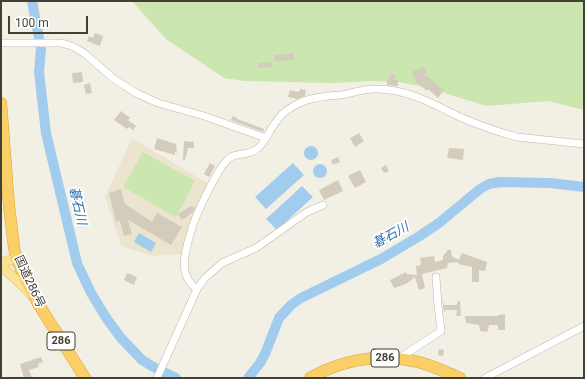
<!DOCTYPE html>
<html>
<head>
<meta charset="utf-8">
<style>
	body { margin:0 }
	#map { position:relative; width:585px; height:379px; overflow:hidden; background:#f2efe5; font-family:Roboto,sans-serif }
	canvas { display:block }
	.frame { position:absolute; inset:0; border:2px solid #443f35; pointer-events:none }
	.scale { position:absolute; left:8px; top:16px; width:80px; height:18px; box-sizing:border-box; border:2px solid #443f35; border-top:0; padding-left:5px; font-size:12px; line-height:14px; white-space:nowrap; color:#443f35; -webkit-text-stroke:3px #fff; paint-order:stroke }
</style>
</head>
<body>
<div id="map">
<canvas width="585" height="379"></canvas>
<div class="frame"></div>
<div class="scale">100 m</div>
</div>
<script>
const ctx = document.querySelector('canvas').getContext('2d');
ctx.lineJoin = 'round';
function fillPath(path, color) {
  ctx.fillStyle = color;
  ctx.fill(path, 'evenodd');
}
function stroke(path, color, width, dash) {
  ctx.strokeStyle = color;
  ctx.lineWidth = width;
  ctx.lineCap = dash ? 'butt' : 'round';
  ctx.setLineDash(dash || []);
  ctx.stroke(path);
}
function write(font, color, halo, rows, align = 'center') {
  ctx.font = font + ' Roboto,"Noto Sans JP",sans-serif';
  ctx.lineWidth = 3.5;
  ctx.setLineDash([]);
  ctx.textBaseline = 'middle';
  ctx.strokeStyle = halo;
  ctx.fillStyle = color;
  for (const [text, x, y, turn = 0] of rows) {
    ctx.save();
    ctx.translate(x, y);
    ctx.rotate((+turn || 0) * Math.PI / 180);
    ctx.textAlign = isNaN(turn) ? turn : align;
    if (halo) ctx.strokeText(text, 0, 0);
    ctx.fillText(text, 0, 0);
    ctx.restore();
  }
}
const education = new Path2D(`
	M 132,138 L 209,184 L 182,254 L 152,256 L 121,246 L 105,197 Z`);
const green = new Path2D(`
	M 132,1 L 584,1 L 584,110 L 548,101 L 486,106 L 426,87 L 398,82 L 371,81 L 331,83 L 245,81 L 224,78 L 166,39 Z
	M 143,152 L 195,181 L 176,217 L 123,187 Z`);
const water = new Path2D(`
	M304 153a7 7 0 1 1 14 0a7 7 0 1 1-14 0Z
	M 293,163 L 304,175 L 266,209 L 255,197 Z
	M313 171a7 7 0 1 1 14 0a7 7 0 1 1-14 0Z
	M 302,186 L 313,197 L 277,230 L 266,219 Z
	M 139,233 L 156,243 L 151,252 L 134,242 Z`);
const river = new Path2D(`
	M 32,1 L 41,49 L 39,72 L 46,133 L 77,263 L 91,293 L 107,319 L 121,338 L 142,360 L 157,369 L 176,378
	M 248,378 L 260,363 L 265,354 L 279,318 L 291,305 L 301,298 L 381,259 L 418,237 L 439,223 L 480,189 L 489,184 L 500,182 L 550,183 L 584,187`);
const building = new Path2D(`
	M 95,33 L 103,36 L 100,46 L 87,41 L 89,36 L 93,38 Z
	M 289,53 L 293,53 L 294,60 L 274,61 L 274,55 L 289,54 Z
	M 272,62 L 272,67 L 259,68 L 258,63 Z
	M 424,66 L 427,72 L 424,74 L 444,90 L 438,98 L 428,89 L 427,91 L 416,82 L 412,72 Z
	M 82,72 L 83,82 L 73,83 L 72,73 Z
	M 390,74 L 395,74 L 394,80 L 398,80 L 398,86 L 387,85 L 387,80 L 389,80 Z
	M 90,83 L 92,93 L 86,94 L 84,85 Z
	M 300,89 L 306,90 L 305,96 L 297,99 L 288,97 L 290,90 L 299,92 Z
	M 121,111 L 130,118 L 128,120 L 136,126 L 133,130 L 129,127 L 127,129 L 114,120 Z
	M 233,116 L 237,118 L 237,119 L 264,129 L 263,132 L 231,120 Z
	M 359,133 L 364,141 L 355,147 L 350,138 Z
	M 157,138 L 176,144 L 177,153 L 175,152 L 175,155 L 154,149 Z
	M 184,141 L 194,142 L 194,148 L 188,148 L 185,160 L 183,160 Z
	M 449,148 L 464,149 L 463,160 L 447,158 Z
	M 338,157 L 340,162 L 333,165 L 331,160 Z
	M 210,163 L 215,166 L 209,177 L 204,174 Z
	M 386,165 L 389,171 L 384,173 L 381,168 Z
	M 360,170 L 366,182 L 355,188 L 348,176 Z
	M 338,180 L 343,191 L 324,200 L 319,190 Z
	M 121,189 L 125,204 L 152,222 L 157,213 L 182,227 L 171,245 L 128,220 L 132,234 L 124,236 L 120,221 L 116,222 L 109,193 Z
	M 191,206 L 195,208 L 193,212 L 182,220 L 178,214 Z
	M 448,250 L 451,250 L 452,257 L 459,260 L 462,253 L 487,262 L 485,271 L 479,270 L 479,282 L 472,282 L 472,267 L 458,264 L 459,262 L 448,263 L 447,268 L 422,274 L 425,288 L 419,290 L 415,277 L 406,284 L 394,288 L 390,280 L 406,272 L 407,274 L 417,275 L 416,266 L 421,265 L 420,258 L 434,256 L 435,262 L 443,260 L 443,256 Z
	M 127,273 L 137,277 L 134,285 L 124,280 Z
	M 442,296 L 444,305 L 455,305 L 457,304 L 458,301 L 460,301 L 461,316 L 456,316 L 457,310 L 445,310 L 445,312 L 444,312 Z
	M 505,314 L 505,330 L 498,330 L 498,325 L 489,325 L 487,332 L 480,331 L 479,325 L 466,323 L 465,316 L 498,316 L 498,315 Z
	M 439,349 L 444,350 L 443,356 L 438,355 Z
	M 41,357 L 43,362 L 38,364 L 39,367 L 29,370 L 32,378 L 24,378 L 20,364 Z`);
const minor = new Path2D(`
	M 1,43 L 62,43 L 74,47 L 84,53 L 114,79 L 136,93 L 158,103 L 204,116 L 266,138
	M 197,289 C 176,275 186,248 192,228 C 196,215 220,162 231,157 C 239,153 250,155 257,149 C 266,142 269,130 276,122 C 279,117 284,112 289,109 C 304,98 323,96 341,95 C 353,93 365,88 377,89 C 408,89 435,105 462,118 C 479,125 498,132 517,137 L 584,144
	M 398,359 L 441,331 L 438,306 L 436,277
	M 157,378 L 197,289 L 205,278 L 222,263 L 256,248 L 307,212 L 323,205
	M 485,378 L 584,326`);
const major = new Path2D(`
	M 1,263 L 16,258
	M 1,266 L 22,285 L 30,294`);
const highway = new Path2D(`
	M 1,103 L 9,206 L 14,247 L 16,258 L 28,285 L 39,305 L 85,378
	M 310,378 C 342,360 378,354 414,361 C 430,364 445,372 460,378`);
const shields = [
	[61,341,28],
	[385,358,28]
];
const shieldNames = [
	["286",61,341],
	["286",385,358]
];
const streetNames = [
	["国道286号",29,282,65]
];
const waterNames = [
	["碁石川",77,206,77],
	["碁石川",391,236,-29]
];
fillPath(education, '#ebe4cf');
fillPath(green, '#cbe6ae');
fillPath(water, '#a2ccee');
stroke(river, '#a2ccee', 10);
fillPath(building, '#d3cbbb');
stroke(minor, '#bdb7a8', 8);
stroke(major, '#e1c064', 10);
stroke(highway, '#daa438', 12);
stroke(minor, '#fff', 7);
stroke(major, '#fce294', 9);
stroke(highway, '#fbcf68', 11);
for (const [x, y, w] of shields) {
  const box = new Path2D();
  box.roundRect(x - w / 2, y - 9, w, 18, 3);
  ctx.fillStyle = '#fff';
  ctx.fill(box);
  stroke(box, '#443f35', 1);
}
write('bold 11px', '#443f35', null, shieldNames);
write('12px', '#443f35', '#fff', streetNames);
write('italic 13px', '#3174ae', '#fff', waterNames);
</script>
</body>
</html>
